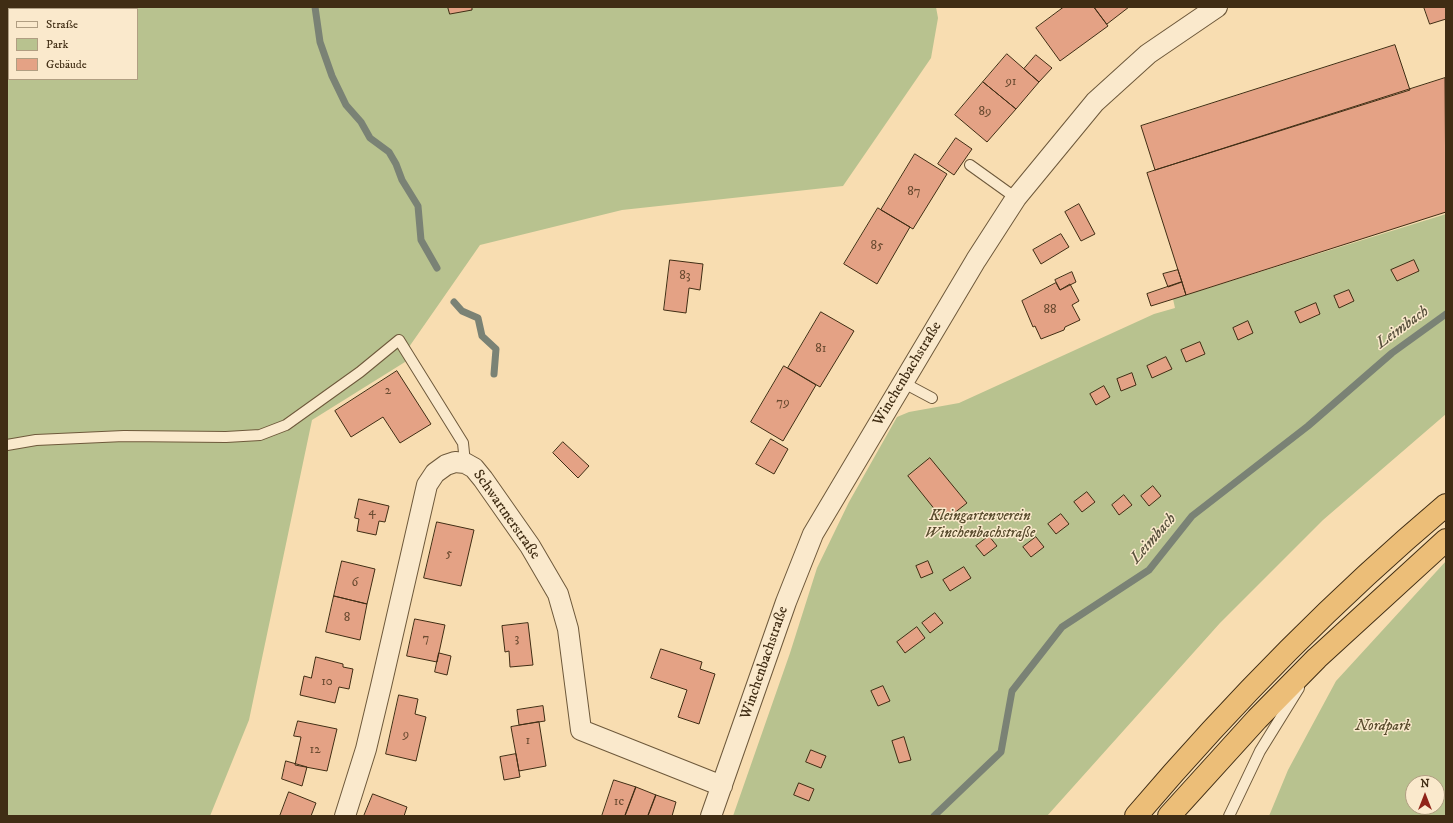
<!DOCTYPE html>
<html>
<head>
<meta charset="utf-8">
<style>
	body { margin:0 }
	#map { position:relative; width:1453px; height:823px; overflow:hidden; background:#f8ddb1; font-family:"IM FELL DW Pica",serif }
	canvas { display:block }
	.frame { position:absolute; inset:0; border:8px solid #402d14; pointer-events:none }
	.legend { position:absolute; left:8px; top:8px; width:130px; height:72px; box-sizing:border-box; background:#fae9cc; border:1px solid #b09e82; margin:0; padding:5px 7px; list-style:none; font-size:12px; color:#402d14 }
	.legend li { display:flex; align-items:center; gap:8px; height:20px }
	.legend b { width:20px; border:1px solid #b09e82 }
	.north { position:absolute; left:1405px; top:775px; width:40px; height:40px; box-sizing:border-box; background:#fae9cc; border:1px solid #b09e82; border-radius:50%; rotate:0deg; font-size:11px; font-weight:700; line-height:16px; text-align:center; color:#402d14 }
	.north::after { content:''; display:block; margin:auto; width:14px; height:18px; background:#8f2418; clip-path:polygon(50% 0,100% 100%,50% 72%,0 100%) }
</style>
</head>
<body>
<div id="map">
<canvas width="1453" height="823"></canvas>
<div class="frame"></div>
<ul class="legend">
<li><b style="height:5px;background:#fae9cc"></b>Straße</li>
<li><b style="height:11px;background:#b8c28f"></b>Park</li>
<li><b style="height:11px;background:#e4a285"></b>Gebäude</li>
</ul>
<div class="north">N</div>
</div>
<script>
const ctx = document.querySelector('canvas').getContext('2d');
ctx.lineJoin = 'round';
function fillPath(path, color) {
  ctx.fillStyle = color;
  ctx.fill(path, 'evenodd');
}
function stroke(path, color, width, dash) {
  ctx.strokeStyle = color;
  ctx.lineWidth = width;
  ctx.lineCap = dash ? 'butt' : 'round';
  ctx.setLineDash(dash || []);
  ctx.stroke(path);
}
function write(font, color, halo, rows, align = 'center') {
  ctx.font = font + ' "IM FELL DW Pica",serif';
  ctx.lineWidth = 3;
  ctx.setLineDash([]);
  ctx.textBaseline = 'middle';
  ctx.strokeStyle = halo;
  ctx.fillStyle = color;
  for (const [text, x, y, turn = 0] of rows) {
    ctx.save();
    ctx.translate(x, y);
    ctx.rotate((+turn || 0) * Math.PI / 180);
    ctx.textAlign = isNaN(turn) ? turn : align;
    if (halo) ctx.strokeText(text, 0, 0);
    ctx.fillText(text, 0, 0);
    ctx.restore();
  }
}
const green = new Path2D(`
	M 7,7 L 936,7 L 938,18 L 931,58 L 843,186 L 622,210 L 480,245 L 409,347 L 405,362 L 312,420 L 249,720 L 210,816 L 7,816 ZM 9,9 L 137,9 L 137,79 L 9,79 Z
	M 1446,214 L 1446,414 L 1323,520 L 1220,623 L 1047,816 L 733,816 L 790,653 L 817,568 L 849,502 L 897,417 L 909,412 L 959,403 L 1154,314 L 1175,308 L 1173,299 Z
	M 1446,561 L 1446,816 L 1269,816 L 1288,770 L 1336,681 ZM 1413,783 L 1437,783 L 1437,807 L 1413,807 Z`);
const stream = new Path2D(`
	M 315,7 L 320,42 L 332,76 L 346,105 L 361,122 L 370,138 L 389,152 L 396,164 L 402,180 L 418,206 L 421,240 L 437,268
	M 454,302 L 462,311 L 478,318 L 482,336 L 496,349 L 494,374
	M 934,816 L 1001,752 L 1012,691 L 1062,627 L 1149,570 L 1192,516 L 1308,426 L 1392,353 L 1446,314`);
const building = new Path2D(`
	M 448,7 L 472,7 L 472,10 L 450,14 Z
	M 1064,7 L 1094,7 L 1108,26 L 1060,61 L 1036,28 Z
	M 1094,7 L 1129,7 L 1107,24 Z
	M 1424,7 L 1446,7 L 1446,19 L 1430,24 Z
	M 1395,45 L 1410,90 L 1155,170 L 1141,126 Z
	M 1007,54 L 1039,82 L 1016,109 L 983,82 Z
	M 1036,55 L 1052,68 L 1039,82 L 1024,69 Z
	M 1445,78 L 1446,212 L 1186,295 L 1147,173 Z
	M 983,82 L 1016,109 L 987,142 L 955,115 Z
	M 956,138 L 972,149 L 954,175 L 938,164 Z
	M 915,154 L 947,174 L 913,229 L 881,210 Z
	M 1079,204 L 1095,234 L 1081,241 L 1065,212 Z
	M 878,208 L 910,227 L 877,284 L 844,264 Z
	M 1061,234 L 1069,247 L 1041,264 L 1033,250 Z
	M 670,260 L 703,264 L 700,290 L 689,288 L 686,313 L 664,310 Z
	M 1414,260 L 1419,271 L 1397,281 L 1391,270 Z
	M 1178,270 L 1182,282 L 1168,287 L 1163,274 Z
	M 1072,272 L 1076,282 L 1060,290 L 1055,280 Z
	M 1182,282 L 1186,295 L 1151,306 L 1147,294 Z
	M 1056,283 L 1060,290 L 1070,284 L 1079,301 L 1072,305 L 1080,320 L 1065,327 L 1064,330 L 1041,339 L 1035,326 L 1033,327 L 1022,301 Z
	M 1349,290 L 1354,301 L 1339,308 L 1334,296 Z
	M 1316,303 L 1320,314 L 1300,323 L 1295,312 Z
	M 821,312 L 854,331 L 820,387 L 788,368 Z
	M 1248,321 L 1253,333 L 1238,340 L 1233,328 Z
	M 1200,342 L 1205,354 L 1186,362 L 1181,350 Z
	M 1166,357 L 1172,369 L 1152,378 L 1147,366 Z
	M 784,366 L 816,385 L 783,441 L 751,422 Z
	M 397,371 L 431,424 L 400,443 L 383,417 L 351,437 L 335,411 Z
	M 1132,373 L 1136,385 L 1121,391 L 1117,379 Z
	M 1104,386 L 1110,397 L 1096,405 L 1090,394 Z
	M 771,439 L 788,449 L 774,474 L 756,464 Z
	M 563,442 L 589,466 L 578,478 L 553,453 Z
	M 930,458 L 967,503 L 944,521 L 908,476 Z
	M 1153,486 L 1161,496 L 1149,506 L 1141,496 Z
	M 1087,492 L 1095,502 L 1082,512 L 1074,502 Z
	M 1124,495 L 1132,505 L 1119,515 L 1112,505 Z
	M 359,499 L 389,506 L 385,522 L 379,521 L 376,535 L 357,531 L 359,519 L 355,518 Z
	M 1061,514 L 1069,524 L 1056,534 L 1048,524 Z
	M 437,522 L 474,530 L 461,586 L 424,578 Z
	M 989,536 L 997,546 L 984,556 L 976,546 Z
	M 1036,537 L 1044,547 L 1031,557 L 1023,547 Z
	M 342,561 L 375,569 L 367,604 L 334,596 Z
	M 928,561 L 933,573 L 921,578 L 916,566 Z
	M 964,567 L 971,578 L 950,591 L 943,580 Z
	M 334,596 L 367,604 L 360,640 L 326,632 Z
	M 935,613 L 943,623 L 930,633 L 922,623 Z
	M 415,619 L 445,625 L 437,662 L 407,656 Z
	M 528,623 L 533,665 L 510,667 L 509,651 L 505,652 L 502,626 Z
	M 917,627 L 925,638 L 905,653 L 897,642 Z
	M 661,649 L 702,662 L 700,669 L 715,674 L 699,724 L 678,717 L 687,690 L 651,678 Z
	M 439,653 L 451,656 L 447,675 L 435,672 Z
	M 316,657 L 343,664 L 343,667 L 353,669 L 349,689 L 339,687 L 335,703 L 300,695 L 304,676 L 311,678 Z
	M 883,686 L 890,701 L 878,706 L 871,691 Z
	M 399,695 L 418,699 L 415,714 L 426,717 L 416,761 L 386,754 Z
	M 543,706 L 545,721 L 519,725 L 517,710 Z
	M 298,721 L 337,729 L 327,771 L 295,765 L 301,737 L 294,736 Z
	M 539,722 L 546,766 L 519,771 L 511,727 Z
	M 904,737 L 911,760 L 899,763 L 892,741 Z
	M 811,750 L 826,756 L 821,768 L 806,762 Z
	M 516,754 L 520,777 L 504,780 L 500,757 Z
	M 286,761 L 307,767 L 302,786 L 282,779 Z
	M 614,780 L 636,787 L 625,816 L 602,816 Z
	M 799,783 L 814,789 L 809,801 L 794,795 Z
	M 636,787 L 656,795 L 648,816 L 625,816 Z
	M 289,792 L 316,803 L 311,816 L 280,816 Z
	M 373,794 L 407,807 L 404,816 L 364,816 Z
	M 656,795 L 676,802 L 672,816 L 648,816 Z`);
const service = new Path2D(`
	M 970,165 L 1016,198
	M 902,382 L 932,398
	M 7,445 L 36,440 L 124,436 L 226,437 L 260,435 L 286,425 L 360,372 L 399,340 L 463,443 L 465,463
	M 1229,816 L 1260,751 L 1299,688`);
const minor = new Path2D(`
	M 345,816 L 366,749 L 381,686 L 427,485 L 435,473 L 446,465 L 455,462 L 465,463 L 474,468 L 483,479 L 530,546 L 558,594 L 568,629 L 581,730 L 722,786
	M 711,816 L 786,602 L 813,534 L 976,260 L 1016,198 L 1095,102 L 1148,54 L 1217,7`);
const motorway = new Path2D(`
	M 1136,816 C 1229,707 1337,597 1446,505
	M 1169,816 L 1257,719 L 1317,658 L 1446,540`);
const numberNames = [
	["91",1011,82],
	["89",985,112],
	["87",914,192],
	["85",877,246],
	["83",685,276],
	["88",1050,310],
	["81",821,349],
	["2",388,391],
	["79",783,403],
	["4",372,512],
	["5",449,554],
	["6",355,583],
	["8",347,618],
	["7",426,639],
	["3",517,639],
	["10",327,682],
	["9",406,735],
	["1",528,741],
	["12",315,750],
	["1c",619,802]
];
const streetNames = [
	["Winchenbachstraße",908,374,-59],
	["Schwartnerstraße",506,515,55],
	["Winchenbachstraße",765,663,-71]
];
const parkNames = [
	["Kleingartenverein",980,517],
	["Winchenbachstraße",980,534],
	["Nordpark",1383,727]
];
const waterNames = [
	["Leimbach",1403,328,-36],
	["Leimbach",1154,539,-49]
];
fillPath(green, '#b8c28f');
stroke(stream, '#7a8275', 7);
fillPath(building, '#e4a285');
stroke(building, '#402d14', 1);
stroke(service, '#6e593b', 12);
stroke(minor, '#6e593b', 22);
stroke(motorway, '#402d14', 24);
stroke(service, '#fae9cc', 10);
stroke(minor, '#fae9cc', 20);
stroke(motorway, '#ecbe78', 22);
write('13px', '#694a30', null, numberNames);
write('15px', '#402d14', '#fae9cc', streetNames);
write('italic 15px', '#584b2d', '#fae9cc', parkNames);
write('italic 16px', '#58503c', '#fae9cc', waterNames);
</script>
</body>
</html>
